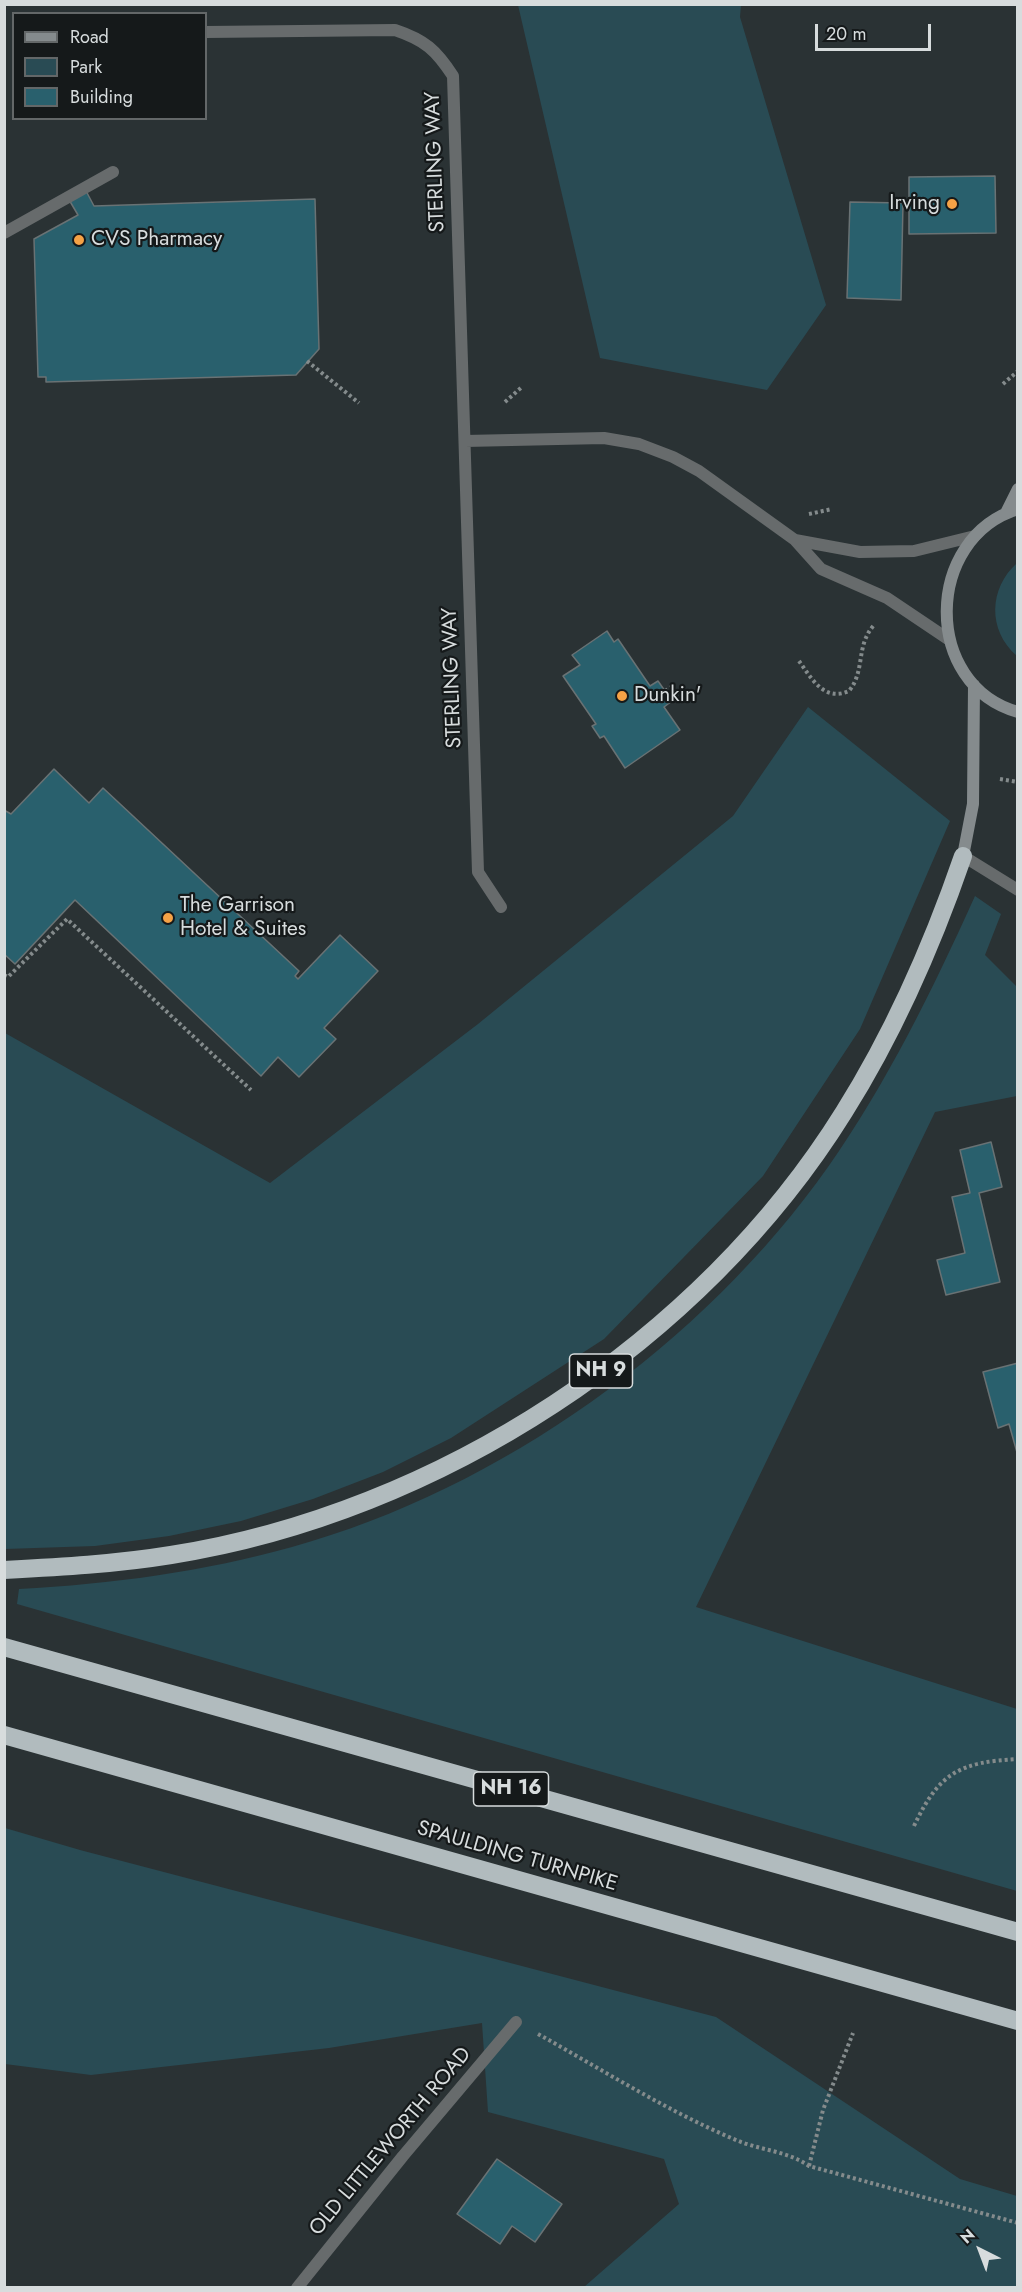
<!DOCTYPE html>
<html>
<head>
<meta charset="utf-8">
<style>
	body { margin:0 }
	#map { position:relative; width:1022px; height:2292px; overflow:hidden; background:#2a3234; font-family:Jost,sans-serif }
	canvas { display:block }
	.frame { position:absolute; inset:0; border:6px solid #d7dcdd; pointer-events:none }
	.legend { position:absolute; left:12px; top:12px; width:195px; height:108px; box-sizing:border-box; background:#15191a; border:2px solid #636768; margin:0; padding:8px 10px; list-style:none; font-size:18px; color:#d7dcdd }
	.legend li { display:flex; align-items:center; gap:12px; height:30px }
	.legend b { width:30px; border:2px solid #636768 }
	.north { position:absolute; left:950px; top:2220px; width:60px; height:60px; -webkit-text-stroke:4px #15191a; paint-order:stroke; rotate:318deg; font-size:16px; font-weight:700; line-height:24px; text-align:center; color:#d7dcdd }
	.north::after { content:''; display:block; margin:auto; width:21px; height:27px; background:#d7dcdd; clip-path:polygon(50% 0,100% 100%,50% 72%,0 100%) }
	.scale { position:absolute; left:815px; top:24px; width:116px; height:27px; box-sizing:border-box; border:3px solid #d7dcdd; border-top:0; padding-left:8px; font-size:18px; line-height:21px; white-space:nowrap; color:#d7dcdd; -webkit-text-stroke:4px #15191a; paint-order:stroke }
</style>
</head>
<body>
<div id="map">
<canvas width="1022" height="2292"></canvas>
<div class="frame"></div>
<ul class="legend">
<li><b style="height:8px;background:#858b8d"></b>Road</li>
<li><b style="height:16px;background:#294b54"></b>Park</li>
<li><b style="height:16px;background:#29606d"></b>Building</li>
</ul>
<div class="north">N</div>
<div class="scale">20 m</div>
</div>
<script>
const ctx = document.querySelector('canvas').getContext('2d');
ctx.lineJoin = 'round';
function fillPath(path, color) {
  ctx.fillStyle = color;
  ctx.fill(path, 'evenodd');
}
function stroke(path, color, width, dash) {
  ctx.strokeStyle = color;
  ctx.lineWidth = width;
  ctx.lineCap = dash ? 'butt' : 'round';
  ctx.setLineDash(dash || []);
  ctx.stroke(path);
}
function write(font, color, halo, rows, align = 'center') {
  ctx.font = font + ' Jost,sans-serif';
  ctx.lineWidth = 4.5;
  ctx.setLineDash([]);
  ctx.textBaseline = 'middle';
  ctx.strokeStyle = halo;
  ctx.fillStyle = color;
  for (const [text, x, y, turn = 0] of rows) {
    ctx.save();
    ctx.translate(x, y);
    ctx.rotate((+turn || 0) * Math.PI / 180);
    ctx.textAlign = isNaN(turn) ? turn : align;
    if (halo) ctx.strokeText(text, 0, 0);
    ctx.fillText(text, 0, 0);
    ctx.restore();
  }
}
const green = new Path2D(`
	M 518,5 L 741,5 L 740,17 L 826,305 L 767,390 L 600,358 Z
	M 1017,563 L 1017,656 C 987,630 989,588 1017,563 Z
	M 808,707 L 950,821 L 860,1029 L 763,1176 L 604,1339 L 451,1438 L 383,1472 L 313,1499 L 241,1521 L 169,1536 L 95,1546 L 5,1549 L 5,1033 L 270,1183 L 478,1024 L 733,816 Z
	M 975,896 L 1001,914 L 985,955 L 1017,987 L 1017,1096 L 935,1112 L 696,1607 L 1017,1709 L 1017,1891 L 17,1604 L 19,1589 C 112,1584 202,1572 292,1547 C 501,1489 703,1344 828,1167 C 887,1083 933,989 975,896 Z
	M 5,1828 L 80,1850 L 716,2017 L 960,2179 L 1017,2196 L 1017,2287 L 584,2287 L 679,2204 L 664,2159 L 488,2112 L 482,2023 L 329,2048 L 91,2075 L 5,2064 Z`);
const building = new Path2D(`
	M 995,176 L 996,233 L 909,234 L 909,177 Z
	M 85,189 L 94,206 L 315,199 L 319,349 L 296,375 L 46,382 L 46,377 L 38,377 L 34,239 L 78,215 L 68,198 Z
	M 850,202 L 903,203 L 901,300 L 847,298 Z
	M 607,631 L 614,642 L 618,639 L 650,686 L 658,681 L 672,701 L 664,707 L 680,730 L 625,768 L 604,736 L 600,738 L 592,726 L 596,724 L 563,676 L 580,665 L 572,655 Z
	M 54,769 L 89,803 L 103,788 L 299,971 L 295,976 L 298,979 L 340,935 L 378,971 L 324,1028 L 336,1039 L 299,1077 L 278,1057 L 261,1076 L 75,900 L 15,964 L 4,954 L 4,810 L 11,814 Z
	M 991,1142 L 1002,1187 L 979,1193 L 1000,1282 L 946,1295 L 937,1260 L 965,1253 L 952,1197 L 970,1193 L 960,1150 Z
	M 1018,1363 L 1018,1456 L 1009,1424 L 998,1428 L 983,1372 Z
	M 497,2159 L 562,2204 L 535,2242 L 512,2226 L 500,2244 L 457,2214 Z`);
const path = new Path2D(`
	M 307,361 L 359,403
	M 1003,384 L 1018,371
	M 505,402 L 522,387
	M 809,514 L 832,509
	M 799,661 C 812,679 824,702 849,691 C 866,670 855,645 875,624
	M 665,691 L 674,685
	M 1000,779 L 1018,782
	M 4,975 L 8,977 L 67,919 L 251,1090
	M 914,1826 C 939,1773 959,1762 1018,1759
	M 538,2034 C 603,2070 667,2111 736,2140 C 759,2150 788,2151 809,2166 L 1018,2223
	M 809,2166 L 823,2110 L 853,2033`);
const lane = new Path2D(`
	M 206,32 L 395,30 C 425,40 436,50 453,76 L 478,872 L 501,907
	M 4,233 L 113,172
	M 465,441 L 604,438 L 639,444 L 673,457 L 699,471 L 795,540 L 821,569 L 887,598 L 948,639
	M 795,540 L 860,552 L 914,551 L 975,536`);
const street = new Path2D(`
	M 963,856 L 1018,890
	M 297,2288 L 403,2156 L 516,2022`);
const secondary = new Path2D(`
	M 1018,509 C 924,538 922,685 1018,712
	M 1006,513 L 1018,489
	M 963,856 L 973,804 L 974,685`);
const highway = new Path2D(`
	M 4,1570 C 60,1567 116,1564 171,1555 C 438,1513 701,1342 844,1112 C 895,1031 932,946 963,856
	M 4,1647 L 1018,1932
	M 4,1735 L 1018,2021`);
const markers = [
	[952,204,6,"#f5a246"],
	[79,240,6,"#f5a246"],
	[622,696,6,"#f5a246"],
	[168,918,6,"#f5a246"]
];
const shields = [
	[601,1371,63],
	[511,1789,75]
];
const shieldNames = [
	["NH 9",601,1371],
	["NH 16",511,1789]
];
const streetNames = [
	["STERLING WAY",436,162,-92],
	["STERLING WAY",453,678,-92],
	["SPAULDING TURNPIKE",517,1857,16],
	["OLD LITTLEWORTH ROAD",391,2142,-50]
];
const poiNames = [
	["Irving",940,204,"right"],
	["CVS Pharmacy",91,240],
	["Dunkin'",634,696],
	["The Garrison",180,906],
	["Hotel & Suites",180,930]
];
fillPath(green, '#294b54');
fillPath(building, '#29606d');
stroke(building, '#697274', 1.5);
stroke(path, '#848b8c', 4, [3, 3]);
stroke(lane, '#676b6c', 12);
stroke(street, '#676b6c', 12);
stroke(secondary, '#858b8d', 12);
stroke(highway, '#b1bbbe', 18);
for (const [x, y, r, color] of markers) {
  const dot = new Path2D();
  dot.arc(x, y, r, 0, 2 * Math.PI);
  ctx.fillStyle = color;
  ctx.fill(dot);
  stroke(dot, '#15191a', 2);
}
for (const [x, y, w] of shields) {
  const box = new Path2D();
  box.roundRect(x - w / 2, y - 17, w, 34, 4.5);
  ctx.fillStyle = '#15191a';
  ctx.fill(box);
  stroke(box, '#d7dcdd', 1.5);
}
write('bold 20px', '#d7dcdd', null, shieldNames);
write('21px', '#d7dcdd', '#15191a', streetNames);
write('21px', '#d7dcdd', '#15191a', poiNames, 'left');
</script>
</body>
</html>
